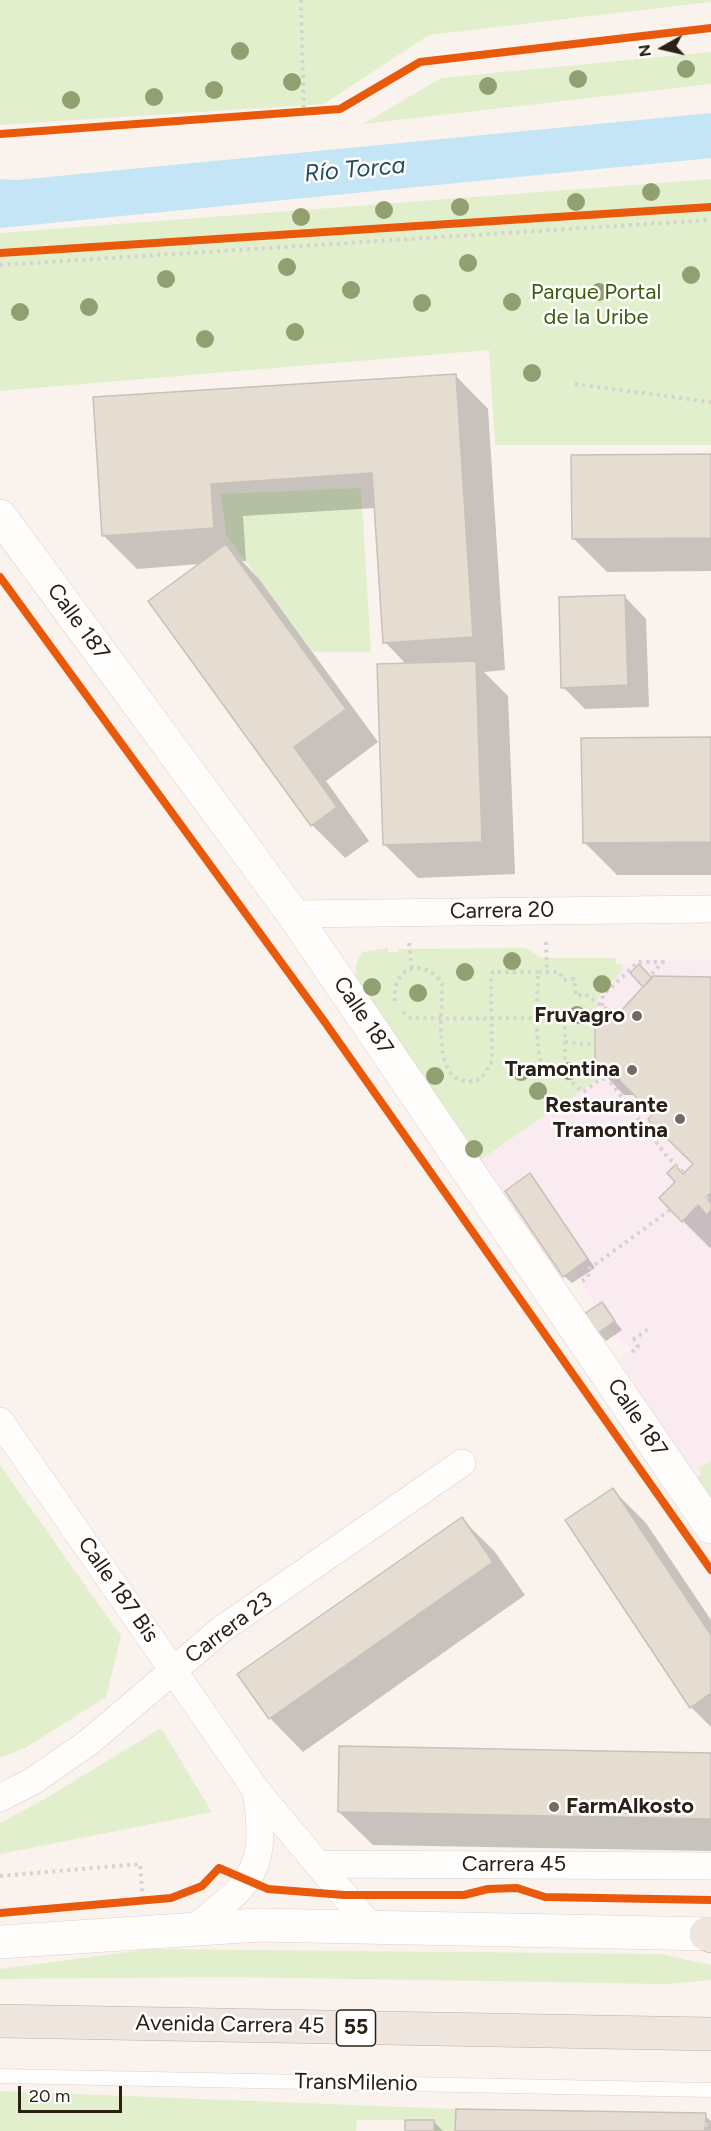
<!DOCTYPE html>
<html>
<head>
<meta charset="utf-8">
<style>
	body { margin:0 }
	#map { position:relative; width:711px; height:2131px; overflow:hidden; background:#faf3ed; font-family:Figtree,sans-serif }
	canvas { display:block }
	.north { position:absolute; left:633px; top:18px; width:60px; height:60px; -webkit-text-stroke:4px #fff; paint-order:stroke; rotate:262deg; font-size:16px; font-weight:700; line-height:24px; text-align:center; color:#2a2016 }
	.north::after { content:''; display:block; margin:auto; width:21px; height:27px; background:#2a2016; clip-path:polygon(50% 0,100% 100%,50% 72%,0 100%) }
	.scale { position:absolute; left:18px; top:2086px; width:104px; height:27px; box-sizing:border-box; border:3px solid #2a2016; border-top:0; padding-left:8px; font-size:18px; line-height:21px; white-space:nowrap; color:#2a2016; -webkit-text-stroke:4px #fff; paint-order:stroke }
</style>
</head>
<body>
<div id="map">
<canvas width="711" height="2131"></canvas>
<div class="north">N</div>
<div class="scale">20 m</div>
</div>
<script>
const ctx = document.querySelector('canvas').getContext('2d');
ctx.lineJoin = 'round';
function fillPath(path, color) {
  ctx.fillStyle = color;
  ctx.fill(path, 'evenodd');
}
function stroke(path, color, width, dash) {
  ctx.strokeStyle = color;
  ctx.lineWidth = width;
  ctx.lineCap = dash ? 'butt' : 'round';
  ctx.setLineDash(dash || []);
  ctx.stroke(path);
}
function write(font, color, halo, rows, align = 'center') {
  ctx.font = font + ' Figtree,sans-serif';
  ctx.lineWidth = 5;
  ctx.setLineDash([]);
  ctx.textBaseline = 'middle';
  ctx.strokeStyle = halo;
  ctx.fillStyle = color;
  for (const [text, x, y, turn = 0] of rows) {
    ctx.save();
    ctx.translate(x, y);
    ctx.rotate((+turn || 0) * Math.PI / 180);
    ctx.textAlign = isNaN(turn) ? turn : align;
    if (halo) ctx.strokeText(text, 0, 0);
    ctx.fillText(text, 0, 0);
    ctx.restore();
  }
}
const commercial = new Path2D(`
	M 388,948 L 388,952 L 398,952 L 398,949 L 525,948 L 542,958 L 616,958 L 616,964 L 632,964 L 633,960 L 711,961 L 711,1509 L 633,1394 L 640,1389 L 618,1359 L 631,1349 L 624,1341 L 621,1343 L 608,1326 L 597,1334 L 584,1314 L 595,1306 L 575,1269 L 563,1277 L 546,1251 L 538,1255 L 354,968 L 362,952 Z`);
const green = new Path2D(`
	M 0,0 L 711,0 L 711,2 L 429,35 L 324,104 L 0,125 Z
	M 711,52 L 711,84 L 363,124 L 441,78 Z
	M 711,179 L 711,445 L 495,445 L 489,350 L 0,391 L 0,233 Z
	M 361,488 L 371,652 L 313,652 L 226,535 L 221,494 Z
	M 388,948 L 388,952 L 398,952 L 398,949 L 525,948 L 542,958 L 616,958 L 616,964 L 623,964 C 622,978 607,982 601,993 C 591,1010 595,1048 595,1068 L 600,1068 L 600,1078 L 477,1162 L 355,978 L 357,960 L 362,952 Z
	M 711,1461 L 711,1509 L 696,1479 L 702,1474 L 698,1469 Z
	M 0,1465 L 121,1636 L 106,1697 L 25,1748 L 0,1758 Z
	M 161,1728 L 212,1812 L 0,1854 L 0,1823 L 48,1797 Z
	M 150,1949 L 662,1954 L 711,1965 L 711,1980 L 667,1984 L 227,1977 L 0,1979 L 0,1969 Z
	M 0,2091 L 456,2109 L 455,2131 L 434,2131 L 434,2120 L 357,2120 L 356,2131 L 0,2131 Z`);
const water = new Path2D(`
	M 711,113 L 711,158 L 0,228 L 0,179 L 17,180 Z`);
const shadow = new Path2D(`
	M 455,375 L 488,409 L 505,670 L 484,672 L 508,696 L 515,874 L 418,878 L 385,845 L 407,665 L 385,642 L 376,508 L 243,516 L 246,561 L 242,561 L 259,579 L 378,742 L 326,781 L 369,841 L 345,858 L 312,825 L 200,564 L 137,569 L 103,535 L 94,399 Z
	M 711,455 L 711,571 L 607,572 L 574,539 Z
	M 624,596 L 646,619 L 649,707 L 585,709 L 563,687 Z
	M 711,738 L 711,875 L 617,875 L 584,842 Z
	M 711,978 L 711,1247 L 710,1248 L 683,1221 L 683,1176 L 695,1164 L 655,1114 L 636,1095 L 624,1095 L 597,1067 L 621,1022 L 652,980 Z
	M 530,1175 L 595,1268 L 572,1283 L 564,1276 Z
	M 601,1304 L 622,1330 L 606,1341 L 599,1333 Z
	M 613,1490 L 646,1523 L 711,1620 L 711,1727 L 691,1707 Z
	M 462,1519 L 495,1552 L 525,1595 L 303,1752 L 270,1718 L 240,1674 Z
	M 711,1754 L 711,1851 L 373,1845 L 339,1812 Z
	M 705,2115 L 711,2121 L 711,2131 L 456,2131 Z
	M 434,2122 L 443,2131 L 406,2131 Z`);
const building = new Path2D(`
	M 456,374 L 473,637 L 383,643 L 372,473 L 211,484 L 214,528 L 102,536 L 93,397 Z
	M 711,454 L 711,538 L 572,539 L 571,455 Z
	M 226,544 L 346,709 L 294,747 L 337,807 L 311,826 L 148,601 Z
	M 625,595 L 628,685 L 561,688 L 559,597 Z
	M 476,661 L 482,842 L 383,845 L 377,664 Z
	M 711,737 L 711,842 L 583,843 L 581,738 Z
	M 639,964 L 652,978 L 643,987 L 630,973 Z
	M 653,976 L 711,977 L 711,1193 L 706,1197 L 711,1203 L 711,1210 L 707,1215 L 698,1205 L 682,1222 L 659,1198 L 675,1182 L 667,1173 L 675,1165 L 683,1174 L 693,1164 L 649,1121 L 648,1119 L 653,1114 L 620,1081 L 620,1068 L 595,1068 L 595,1020 L 619,1020 L 619,1013 Z
	M 530,1173 L 588,1259 L 563,1277 L 505,1191 Z
	M 602,1302 L 615,1321 L 597,1334 L 584,1314 Z
	M 613,1488 L 711,1635 L 711,1693 L 690,1708 L 565,1520 Z
	M 462,1517 L 493,1562 L 269,1719 L 237,1674 Z
	M 339,1746 L 711,1753 L 711,1819 L 338,1812 Z
	M 456,2109 L 706,2113 L 705,2131 L 455,2131 Z
	M 405,2120 L 434,2120 L 434,2131 L 405,2131 Z`);
const path = new Path2D(`
	M 301,0 L 304,120
	M 0,265 L 711,220
	M 575,384 L 711,402
	M 546,942 L 547,972
	M 409,943 L 412,969
	M 395,1001 C 391,967 425,956 442,984 C 443,1015 429,1096 481,1079 L 492,1061 L 491,977 L 493,972 L 538,972
	M 602,1006 L 603,995 L 638,962 L 663,962 L 650,976
	M 403,1012 L 411,1018 C 462,1019 514,1018 565,1018 L 565,1063 L 561,1068 L 544,1068 C 533,1052 538,993 538,972 L 559,972 L 563,980 L 574,979 L 576,996 L 585,994 L 609,1011 L 609,1020
	M 565,1042 L 595,1045
	M 555,1068 L 583,1092 L 601,1079 L 608,1079
	M 609,1068 L 608,1079 L 665,1154 L 684,1173
	M 706,1197 L 711,1202
	M 582,1281 L 588,1277 L 589,1269 L 670,1210
	M 633,1340 L 651,1327
	M 632,1352 L 638,1347 L 634,1340
	M 0,1876 L 140,1864 L 143,1900
	M 705,2125 L 711,2125`);
const service = new Path2D(`
	M 0,2076 L 711,2090`);
const minor = new Path2D(`
	M 293,914 L 711,909
	M 0,1421 L 256,1790 L 369,1925
	M 0,1798 L 33,1781 L 89,1742 L 222,1629 L 462,1463
	M 318,1864 L 711,1866
	M 193,1929 C 254,1880 268,1871 256,1790`);
const tertiary = new Path2D(`
	M 0,516 L 293,914 L 711,1527
	M 0,1942 L 259,1925 L 711,1934`);
const trunk = new Path2D(`
	M 706,1934 L 711,1936
	M 0,2021 L 711,2034`);
const cycleway = new Path2D(`
	M 0,134 L 340,109 L 420,62 L 711,28
	M 0,253 L 711,207
	M 0,577 L 324,1021 L 711,1570
	M 0,1913 L 171,1898 L 202,1886 L 219,1868 L 268,1889 L 344,1895 L 464,1895 L 488,1889 L 517,1888 L 545,1897 L 711,1900`);
const trees = [
	[240,51],
	[686,69],
	[578,79],
	[292,82],
	[488,86],
	[214,90],
	[154,97],
	[71,100],
	[651,192],
	[576,202],
	[460,207],
	[384,210],
	[301,217],
	[468,263],
	[287,267],
	[691,275],
	[166,279],
	[351,290],
	[599,292],
	[512,302],
	[422,303],
	[89,307],
	[20,312],
	[295,332],
	[205,339],
	[532,373],
	[512,961],
	[465,972],
	[602,984],
	[372,987],
	[418,993],
	[577,1015],
	[569,1071],
	[521,1072],
	[435,1076],
	[538,1091],
	[474,1149]
];
const markers = [
	[637,1016,6,"#736a61"],
	[632,1070,6,"#736a61"],
	[680,1119,6,"#736a61"],
	[554,1807,6,"#736a61"]
];
const shields = [
	[356,2028,39]
];
const shieldNames = [
	["55",356,2028]
];
const parkNames = [
	["Parque Portal",596,293],
	["de la Uribe",596,318]
];
const streetNames = [
	["Calle 187",78,622,54],
	["Carrera 20",502,911,-1],
	["Calle 187",363,1016,56],
	["Calle 187",637,1418,56],
	["Calle 187 Bis",118,1590,55],
	["Carrera 23",229,1628,-37],
	["Carrera 45",514,1865],
	["Avenida Carrera 45",230,2025,1],
	["TransMilenio",356,2083,1]
];
const poiNames = [
	["Fruvagro",625,1016],
	["Tramontina",620,1070],
	["Restaurante",668,1106],
	["Tramontina",668,1131],
	["FarmAlkosto",566,1807,"left"]
];
const waterNames = [
	["Río Torca",355,170,-5]
];
fillPath(commercial, '#faebf0');
fillPath(green, '#e2efcd');
fillPath(water, '#c3e5f5');
fillPath(shadow, '#0003');
fillPath(building, '#e5dcd2');
stroke(building, '#c8c0b9', 1.5);
stroke(service, '#d9d1c9', 15);
stroke(minor, '#d9d1c9', 28);
stroke(tertiary, '#d9d1c9', 34);
stroke(trunk, '#beafa3', 34);
stroke(path, '#d5d3d1', 4, [3, 4.5]);
stroke(service, '#fefdfc', 14);
stroke(minor, '#fefdfc', 27);
stroke(tertiary, '#fefdfc', 33);
stroke(trunk, '#eee5de', 33);
stroke(cycleway, '#e8590c', 8);
ctx.fillStyle = '#929f71';
for (const [x, y] of trees) {
  ctx.beginPath();
  ctx.arc(x, y, 9, 0, 2 * Math.PI);
  ctx.fill();
}
for (const [x, y, r, color] of markers) {
  const dot = new Path2D();
  dot.arc(x, y, r, 0, 2 * Math.PI);
  ctx.fillStyle = color;
  ctx.fill(dot);
  stroke(dot, '#fff', 2);
}
for (const [x, y, w] of shields) {
  const box = new Path2D();
  box.roundRect(x - w / 2, y - 18, w, 36, 4.5);
  ctx.fillStyle = '#fff';
  ctx.fill(box);
  stroke(box, '#2a2016', 1.5);
}
write('bold 21px', '#2a2016', null, shieldNames);
write('22px', '#3c5b0c', '#fff', parkNames);
write('22px', '#2a2016', '#fff', streetNames);
write('bold 22px', '#2a2016', '#fff', poiNames, 'right');
write('italic 24px', '#244c5e', '#fff', waterNames);
</script>
</body>
</html>
